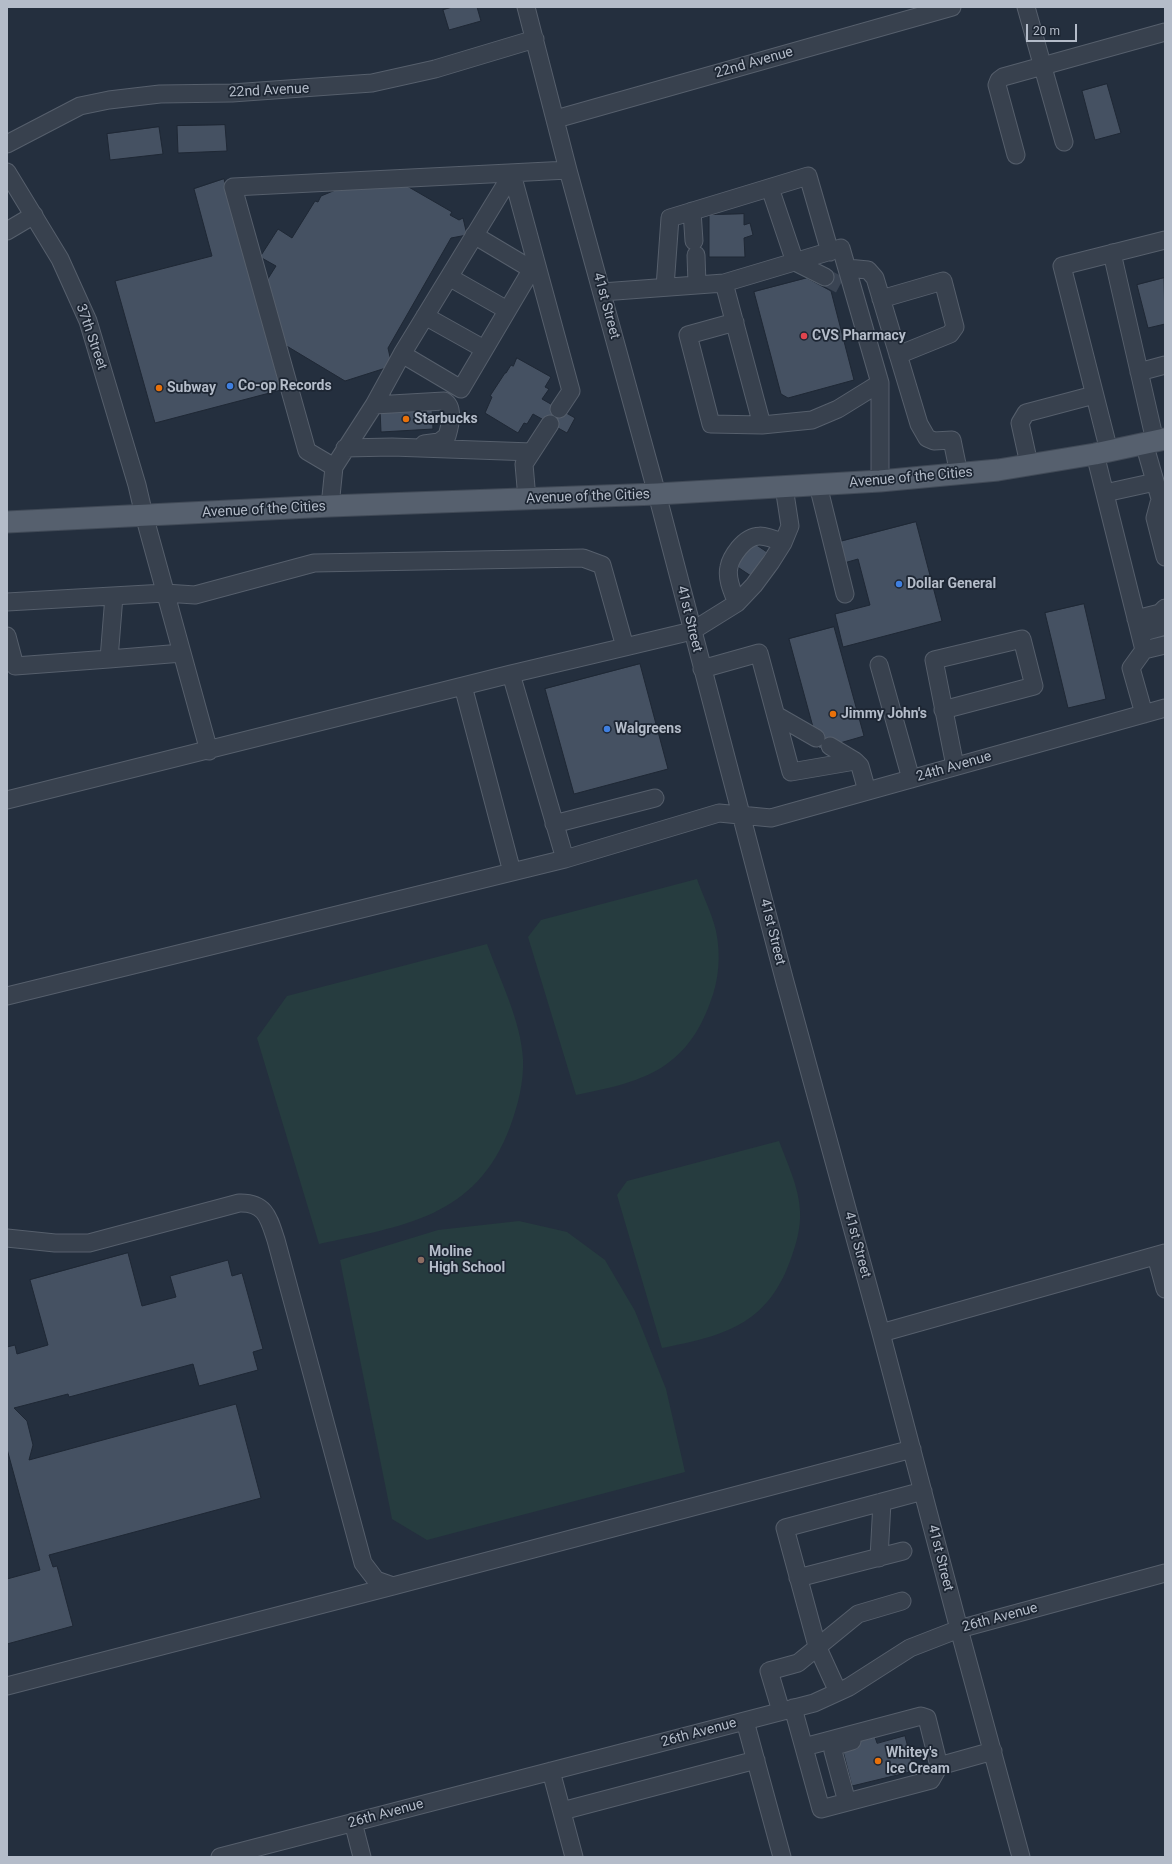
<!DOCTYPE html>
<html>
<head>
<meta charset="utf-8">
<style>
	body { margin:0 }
	#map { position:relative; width:1172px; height:1864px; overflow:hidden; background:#242f3e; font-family:Roboto,sans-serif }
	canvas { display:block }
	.frame { position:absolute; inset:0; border:8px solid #b4bcc9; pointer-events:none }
	.scale { position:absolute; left:1026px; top:24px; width:51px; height:18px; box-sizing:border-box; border:2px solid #b4bcc9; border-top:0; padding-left:5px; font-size:12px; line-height:14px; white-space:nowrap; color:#b4bcc9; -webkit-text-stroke:3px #1d2633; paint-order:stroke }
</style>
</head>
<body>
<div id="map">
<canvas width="1172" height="1864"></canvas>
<div class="frame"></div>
<div class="scale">20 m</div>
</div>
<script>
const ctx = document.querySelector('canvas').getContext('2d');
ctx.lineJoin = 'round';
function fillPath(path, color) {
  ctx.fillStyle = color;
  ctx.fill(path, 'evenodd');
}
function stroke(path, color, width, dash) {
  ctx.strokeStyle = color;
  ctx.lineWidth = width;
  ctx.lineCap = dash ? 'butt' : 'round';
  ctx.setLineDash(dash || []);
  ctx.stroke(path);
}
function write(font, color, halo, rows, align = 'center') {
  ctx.font = font + ' Roboto,sans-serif';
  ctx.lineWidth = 3.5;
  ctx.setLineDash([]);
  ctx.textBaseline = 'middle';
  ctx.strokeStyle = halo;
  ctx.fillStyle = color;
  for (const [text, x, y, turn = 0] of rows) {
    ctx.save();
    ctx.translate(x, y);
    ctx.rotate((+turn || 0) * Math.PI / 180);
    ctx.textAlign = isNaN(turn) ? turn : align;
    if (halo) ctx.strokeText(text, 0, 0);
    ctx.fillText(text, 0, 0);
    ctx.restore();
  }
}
const green = new Path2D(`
	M 697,879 C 703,896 712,914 716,931 C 721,955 719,980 710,1003 C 685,1071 641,1082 576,1095 L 528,937 L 541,920 Z
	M 487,944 C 500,980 521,1021 523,1059 C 524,1082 518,1105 510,1127 C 476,1218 403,1226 319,1244 L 257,1038 L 287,996 Z
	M 779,1141 C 787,1163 799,1187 800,1211 C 801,1228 796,1245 790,1261 C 767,1325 723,1336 662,1348 L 617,1195 L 627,1181 Z
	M 519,1221 L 567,1232 L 605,1260 L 635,1311 L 666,1389 L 685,1472 L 427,1540 L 392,1519 L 340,1260 L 438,1230 Z`);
const building = new Path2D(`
	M 453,7 L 477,7 L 481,21 L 449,30 L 443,10 Z
	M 1107,84 L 1121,133 L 1095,140 L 1082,91 Z
	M 225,125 L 227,151 L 178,153 L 177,126 Z
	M 159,127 L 163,154 L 110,160 L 107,134 Z
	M 224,179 L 281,390 L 155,423 L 115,281 L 212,256 L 194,189 Z
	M 407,186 L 452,212 L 450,215 L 459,220 L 463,218 L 467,235 L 451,238 L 388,348 L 392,366 L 345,381 L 280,342 L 264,285 L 276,266 L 260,257 L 278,229 L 292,238 L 315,201 L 318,202 L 321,196 L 338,189 Z
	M 744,214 L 744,225 L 750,223 L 753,235 L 744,238 L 745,257 L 709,257 L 709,215 Z
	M 807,278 L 831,291 L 854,380 L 788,398 L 781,394 L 754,292 Z
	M 1164,278 L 1165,324 L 1148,328 L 1137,285 Z
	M 517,358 L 551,377 L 545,387 L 549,389 L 542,399 L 575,418 L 567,433 L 533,414 L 527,424 L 524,423 L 518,433 L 485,413 L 492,397 L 490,396 L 505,373 L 506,373 L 511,365 L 513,366 Z
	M 432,406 L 433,429 L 381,432 L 380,409 Z
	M 916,522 L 942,621 L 843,647 L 835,614 L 870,605 L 858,559 L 844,563 L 839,542 Z
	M 752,542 L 767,552 L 751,576 L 736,566 Z
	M 1084,604 L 1106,699 L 1068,708 L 1045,613 Z
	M 834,627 L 864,736 L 819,749 L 789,639 Z
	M 640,664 L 668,769 L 574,794 L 545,689 Z
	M 128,1253 L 142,1306 L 176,1297 L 170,1276 L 228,1260 L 232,1276 L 242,1273 L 263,1349 L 253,1352 L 258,1370 L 199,1386 L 193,1364 L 69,1397 L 68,1394 L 14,1408 L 27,1421 L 33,1445 L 29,1460 L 236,1404 L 261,1498 L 49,1555 L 53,1567 L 57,1566 L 73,1626 L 7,1644 L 7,1579 L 40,1570 L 7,1449 L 7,1347 L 15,1345 L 17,1354 L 48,1345 L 30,1280 Z
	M 905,1736 L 914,1771 L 852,1786 L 843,1751 L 848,1744 L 875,1737 L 877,1743 Z`);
const minorTunnel = new Path2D(`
	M 825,277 L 840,285`);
const minor = new Path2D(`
	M 526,7 L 568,170 L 657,494 L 785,982 L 881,1333 L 959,1629 L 1021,1857
	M 1026,7 L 1064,142
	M 556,119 L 952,7
	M 7,144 L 80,106 L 109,100 L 160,94 L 232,93 L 372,83 L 435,69 L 535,39
	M 1016,155 L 997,85 L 999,80 L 1003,77 L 1165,32
	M 7,172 L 60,259 L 88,321 L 137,485 L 144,515 L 209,751
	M 770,188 L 795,262 L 825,277
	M 692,211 L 694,241
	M 7,231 L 34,215
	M 474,235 L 531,269
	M 1112,253 L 1155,441
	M 696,255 L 697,284
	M 847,268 L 868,270 L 875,278 L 919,424 L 927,438 L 934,441 L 952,440 L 959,474
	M 449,277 L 507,310
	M 665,287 L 670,218 L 808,176 L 830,252
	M 602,292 L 724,283
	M 881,299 L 943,281 L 955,327 L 950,334 L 898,355
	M 425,316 L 484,349
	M 735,322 L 688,335 L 711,424 L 762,425
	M 402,354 L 461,389 L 536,262
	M 1139,372 L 1165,365
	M 374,405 L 444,401 C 455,407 450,426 447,436 L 439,442 L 424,444
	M 1144,443 L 1165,516
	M 345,448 L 392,447 L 532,452
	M 1109,451 L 1062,266 L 1165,240
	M 1095,454 L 1144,650
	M 1029,464 L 1020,423 L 1026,413 L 1094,395
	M 334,467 L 374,405 L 402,354 L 512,174 L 571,391 L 559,409
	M 880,481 L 880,383 L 841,248 L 724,283 L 762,425 L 812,420 L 838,409 L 880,383
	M 818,485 L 845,594
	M 1105,493 L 1155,482
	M 527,499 L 524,464 L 550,424
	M 1159,503 L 1155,518 L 1165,557
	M 330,506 L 334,467 L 307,451 L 233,187 L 568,170
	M 7,602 L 165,593 L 195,595 L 314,563 L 583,558 L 602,565 L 625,647 L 692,631 L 737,603 L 754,585 L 771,562 L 783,543 L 790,526 L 784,487
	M 737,603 C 733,593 726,579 729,567 C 730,561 735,553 739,548 C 753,531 765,535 783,543
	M 1136,619 L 1160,613 L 1165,608
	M 1140,633 L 1165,626
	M 7,636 L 15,666 L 109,659 L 114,596
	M 109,659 L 182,653
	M 879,665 L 911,779
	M 702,669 L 759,653 L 791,772 L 855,761 L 860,766 L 867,791
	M 463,686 L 512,872
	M 943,710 L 1034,686 L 1022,639 L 934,660 L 955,766
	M 1144,714 L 1131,668 L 1144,650 L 1165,645
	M 776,715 L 816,738
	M 830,746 L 855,761
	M 7,800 L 511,674
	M 554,824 L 655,798
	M 565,859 L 511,674 L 625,647
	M 7,996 L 565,859 L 719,813 L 771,818 L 1165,708
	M 7,1238 L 55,1243 L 89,1243 L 239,1203 C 266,1202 269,1219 276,1240 L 363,1563 L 376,1580 L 393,1586
	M 1156,1256 L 1165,1289
	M 881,1333 L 1165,1253
	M 879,1558 L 882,1502
	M 798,1578 L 903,1551
	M 7,1686 L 393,1586 L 912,1449
	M 838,1692 L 817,1646 L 785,1528 L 923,1491
	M 793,1708 L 821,1809 L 931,1780 L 939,1766 L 993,1751
	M 781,1711 L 769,1671 L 798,1663 L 858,1614 L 902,1601
	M 745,1721 L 782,1857
	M 804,1747 L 921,1716 L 927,1718 L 939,1766
	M 551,1771 L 574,1857
	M 847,1802 L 833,1751 L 836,1746 L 852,1741
	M 562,1811 L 756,1760
	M 353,1822 L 362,1857
	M 220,1857 L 814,1703 L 849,1687 L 910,1648 L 959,1629 L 1165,1573`);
const major = new Path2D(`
	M 7,522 L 330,506 L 657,494 L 880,481 L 998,470 L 1095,454 L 1165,439`);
const markers = [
	[804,336,4,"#e0444e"],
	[230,386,4,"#3f7fe0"],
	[159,388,4,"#e8710a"],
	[406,419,4,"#e8710a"],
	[899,584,4,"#3f7fe0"],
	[833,714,4,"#e8710a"],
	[607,729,4,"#3f7fe0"],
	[421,1260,4,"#8d6e63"],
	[878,1761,4,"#e8710a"]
];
const streetNames = [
	["22nd Avenue",754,63,-16],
	["22nd Avenue",269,91,-3],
	["41st Street",606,306,75],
	["37th Street",91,337,71],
	["Avenue of the Cities",911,478,-5],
	["Avenue of the Cities",588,497,-2],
	["Avenue of the Cities",264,510,-3],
	["41st Street",689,619,76],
	["24th Avenue",954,767,-16],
	["41st Street",772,932,76],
	["41st Street",857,1245,75],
	["41st Street",940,1558,76],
	["26th Avenue",1000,1618,-15],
	["26th Avenue",699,1733,-15],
	["26th Avenue",386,1814,-15]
];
const poiNames = [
	["CVS Pharmacy",812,336],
	["Co-op Records",238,386],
	["Subway",167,388],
	["Starbucks",414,419],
	["Dollar General",907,584],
	["Jimmy John's",841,714],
	["Walgreens",615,729],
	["Moline",429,1252],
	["High School",429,1268],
	["Whitey's",886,1753],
	["Ice Cream",886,1769]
];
fillPath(green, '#263c3f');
fillPath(building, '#455162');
stroke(building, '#1f2835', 1);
stroke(minorTunnel, '#3a4453', 17, [17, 8]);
stroke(minor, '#565f6c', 19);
stroke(major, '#414a57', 23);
stroke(minor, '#38414e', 17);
stroke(major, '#56606e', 21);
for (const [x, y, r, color] of markers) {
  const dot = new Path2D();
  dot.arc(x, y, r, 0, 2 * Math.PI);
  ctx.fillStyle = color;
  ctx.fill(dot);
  stroke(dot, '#1d2633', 1.5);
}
write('14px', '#b4bcc9', '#1d2633', streetNames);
write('bold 14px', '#b4bcc9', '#1d2633', poiNames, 'left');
</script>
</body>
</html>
